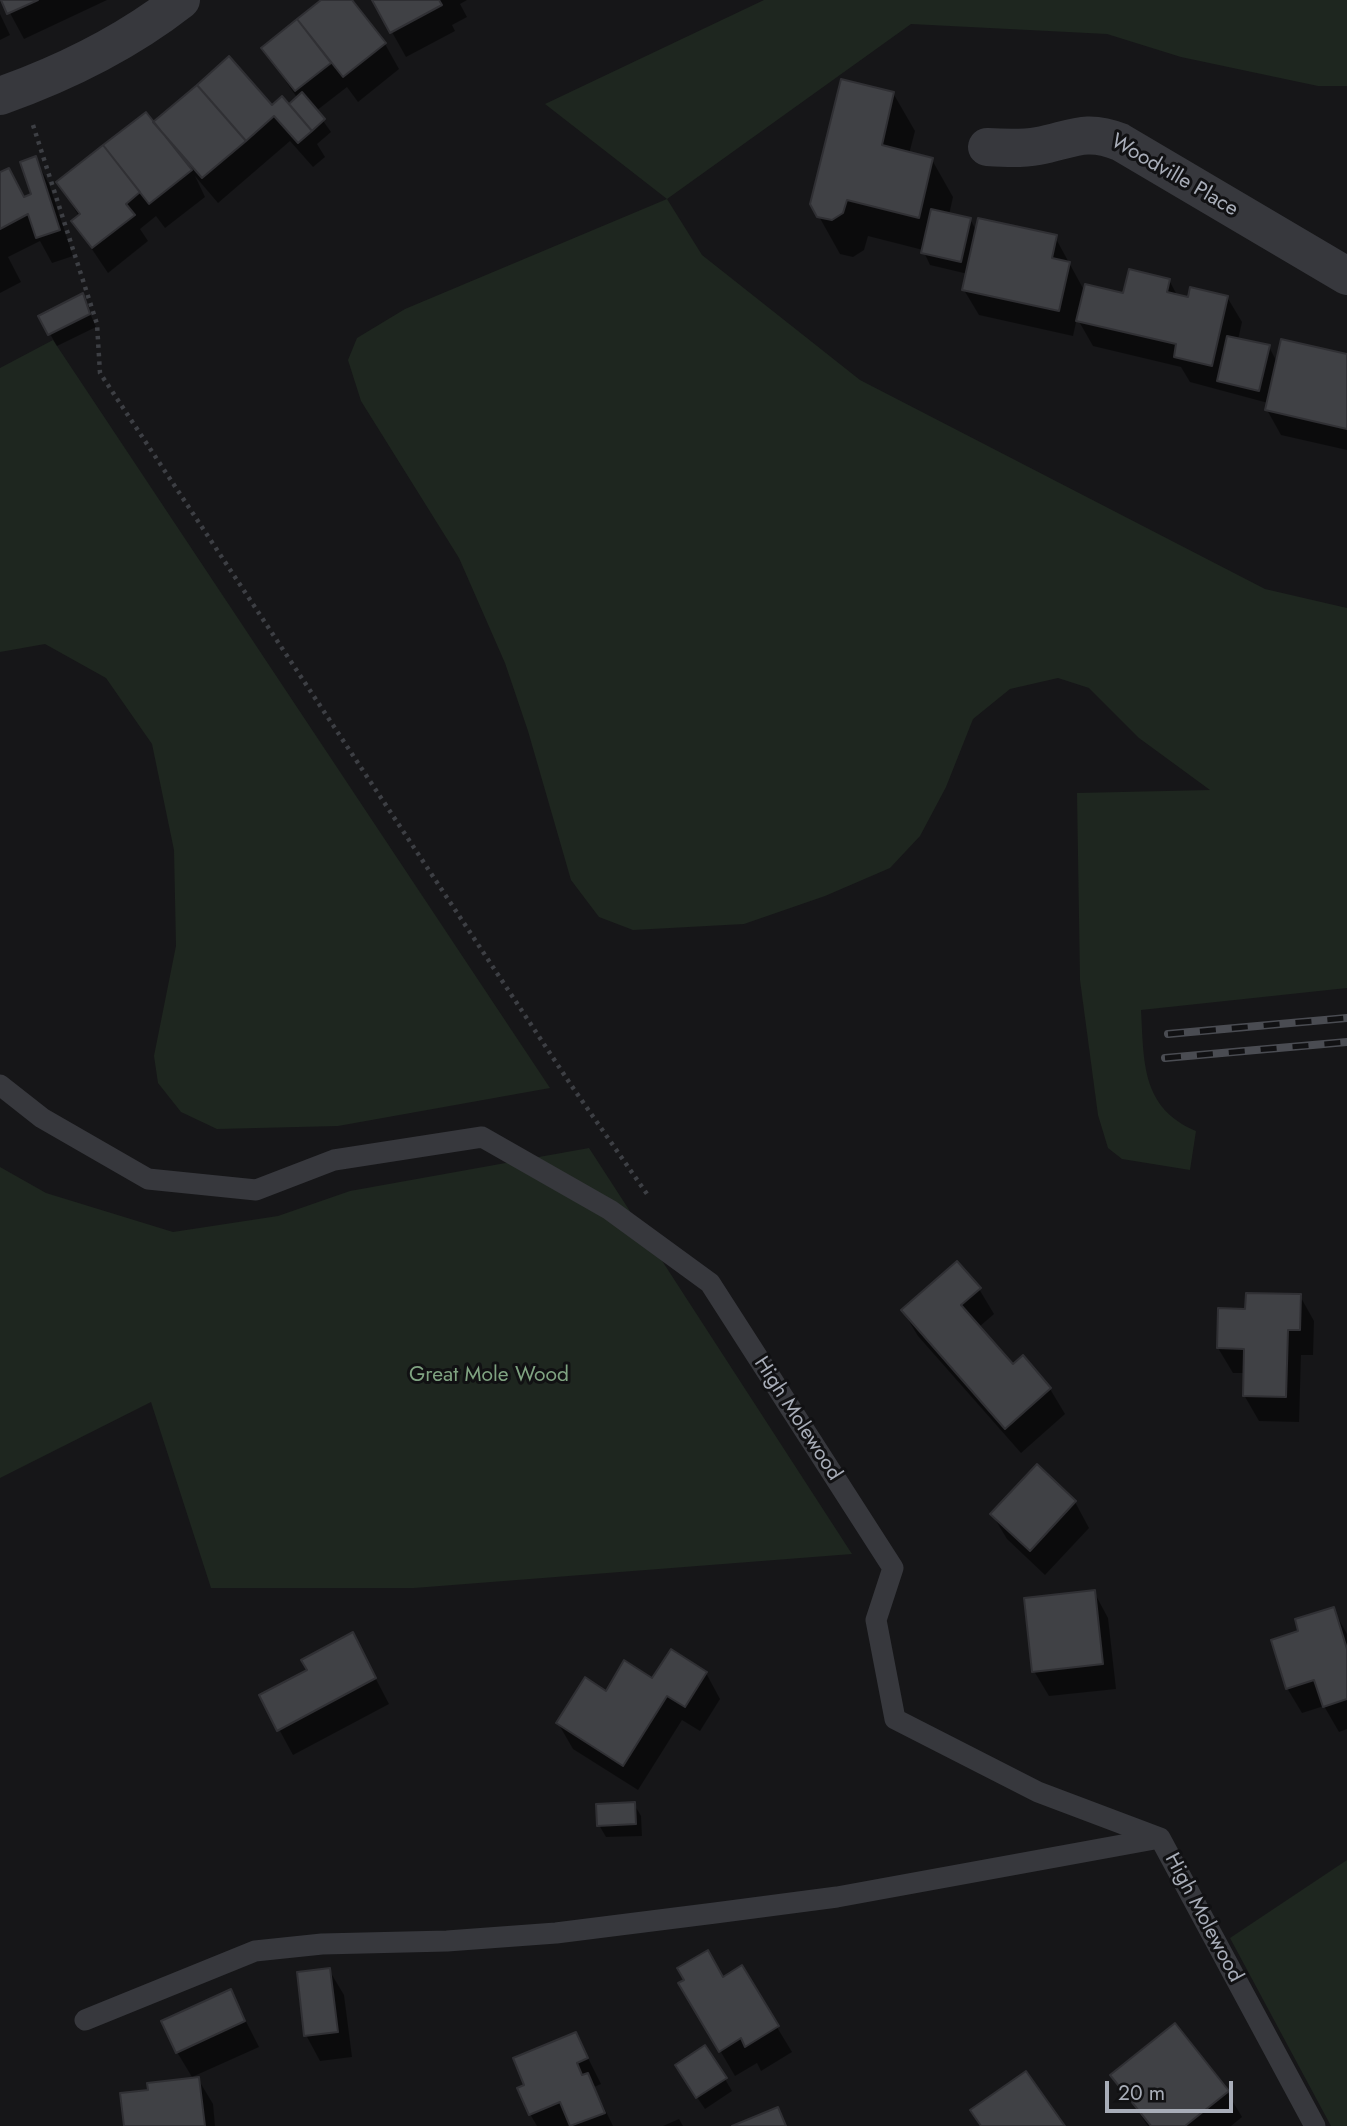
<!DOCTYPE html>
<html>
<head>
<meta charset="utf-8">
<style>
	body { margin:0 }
	#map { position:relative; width:1347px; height:2126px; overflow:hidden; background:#161618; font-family:Jost,sans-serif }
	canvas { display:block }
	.scale { position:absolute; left:1105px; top:2081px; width:128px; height:32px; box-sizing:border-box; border:4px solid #a8adb8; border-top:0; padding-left:9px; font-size:21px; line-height:24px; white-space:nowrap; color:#a8adb8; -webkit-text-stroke:5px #111113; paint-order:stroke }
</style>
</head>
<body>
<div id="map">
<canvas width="1347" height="2126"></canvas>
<div class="scale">20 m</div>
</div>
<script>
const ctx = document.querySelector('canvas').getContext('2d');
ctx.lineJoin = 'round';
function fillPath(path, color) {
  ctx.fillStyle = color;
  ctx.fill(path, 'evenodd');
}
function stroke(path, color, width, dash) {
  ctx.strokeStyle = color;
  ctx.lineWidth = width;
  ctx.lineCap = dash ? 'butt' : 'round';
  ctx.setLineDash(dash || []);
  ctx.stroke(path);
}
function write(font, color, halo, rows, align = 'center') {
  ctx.font = font + ' Jost,sans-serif';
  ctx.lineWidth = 6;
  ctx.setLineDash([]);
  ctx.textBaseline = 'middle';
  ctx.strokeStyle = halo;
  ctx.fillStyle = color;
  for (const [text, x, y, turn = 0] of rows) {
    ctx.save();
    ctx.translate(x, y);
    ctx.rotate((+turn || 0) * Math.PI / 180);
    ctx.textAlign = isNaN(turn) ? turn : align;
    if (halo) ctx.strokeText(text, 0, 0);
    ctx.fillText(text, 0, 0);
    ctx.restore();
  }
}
const green = new Path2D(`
	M 764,0 L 1347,0 L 1347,86 L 1318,86 L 1181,57 L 1107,34 L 911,24 L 667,199 L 702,255 L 860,380 L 1265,589 L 1347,608 L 1347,988 L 1141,1010 C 1144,1062 1141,1108 1196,1131 L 1190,1170 L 1122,1159 L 1108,1148 L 1098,1115 L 1080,980 L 1077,793 L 1210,790 L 1139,738 L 1089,688 L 1058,678 L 1010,689 L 973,719 L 946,787 L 920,836 L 890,868 L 825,896 L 744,924 L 633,930 L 599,917 L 571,880 L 528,731 L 505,663 L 459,558 L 361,401 L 348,360 L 357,338 L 405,309 L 667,199 L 545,104 Z
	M 53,340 L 550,1088 L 338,1126 L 217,1129 L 181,1112 L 158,1083 L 154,1056 L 176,946 L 174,850 L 152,744 L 106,678 L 45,644 L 0,652 L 0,368 Z
	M 589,1148 L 852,1554 L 414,1588 L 211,1588 L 151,1402 L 0,1478 L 0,1167 L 46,1193 L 173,1232 L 278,1216 L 350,1191 Z
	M 1347,1860 L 1347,2126 L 1331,2126 L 1230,1938 Z`);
const shadow = new Path2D(`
	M 3,0 L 107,0 L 24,39 Z
	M 323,0 L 349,0 L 385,44 L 399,69 L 358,102 L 347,87 L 316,111 L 331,132 L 317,144 L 325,157 L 313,167 L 290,141 L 218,203 L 195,176 L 205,197 L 165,228 L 156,216 L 140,229 L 148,241 L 108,273 L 73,221 L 79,216 L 58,183 L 153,124 L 272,107 L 295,112 L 291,105 L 298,99 L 263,48 Z
	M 374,0 L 467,0 L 460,4 L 467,17 L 452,25 L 455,31 L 406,57 Z
	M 0,14 L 10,35 L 0,40 Z
	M 893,93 L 915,131 L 909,154 L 932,160 L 953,197 L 949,215 L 970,219 L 977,232 L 1055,237 L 1085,292 L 1124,295 L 1169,280 L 1178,297 L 1189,299 L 1227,297 L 1242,322 L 1238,340 L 1269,347 L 1277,362 L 1347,356 L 1347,450 L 1281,435 L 1267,410 L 1268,403 L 1190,382 L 1181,367 L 1093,346 L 1077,318 L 1073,336 L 979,315 L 964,290 L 968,274 L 930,265 L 923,250 L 868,236 L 864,250 L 853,257 L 840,254 L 812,204 Z
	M 35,158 L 49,184 L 73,256 L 52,263 L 40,241 L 8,257 L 21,282 L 0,293 L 0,174 L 24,199 L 33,195 Z
	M 82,295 L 96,327 L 57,346 L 50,334 Z
	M 979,1289 L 994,1314 L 979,1327 L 1013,1366 L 1023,1358 L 1050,1389 L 1065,1414 L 1021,1453 L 918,1336 L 903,1311 Z
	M 1300,1296 L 1314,1321 L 1313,1355 L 1301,1355 L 1299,1422 L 1259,1421 L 1244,1395 L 1245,1373 L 1233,1373 L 1218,1348 L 1247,1311 Z
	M 1075,1502 L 1089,1528 L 1045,1575 L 1007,1539 L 992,1514 Z
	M 1094,1592 L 1108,1618 L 1116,1689 L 1049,1696 L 1034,1671 Z
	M 1333,1609 L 1347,1634 L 1347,1729 L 1339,1732 L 1324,1706 L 1302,1713 L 1287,1688 L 1300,1632 Z
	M 366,1660 L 389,1704 L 293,1755 L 261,1696 Z
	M 706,1673 L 720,1699 L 700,1731 L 682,1720 L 638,1790 L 573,1749 L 558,1723 L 606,1693 L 653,1680 Z
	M 634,1804 L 641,1816 L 642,1836 L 606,1837 L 599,1825 Z
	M 741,1968 L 792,2052 L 761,2071 L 757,2063 L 735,2076 L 681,1984 L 687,1981 L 723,1979 Z
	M 329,1970 L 344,1995 L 352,2057 L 320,2061 L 306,2035 Z
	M 231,1992 L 259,2047 L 192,2077 L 177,2052 Z
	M 576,2034 L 601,2084 L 594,2087 L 613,2126 L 537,2126 L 530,2114 L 527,2086 Z
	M 1113,2075 L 1227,2092 L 1242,2117 L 1231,2126 L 1148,2126 Z
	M 684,2078 L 725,2079 L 732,2091 L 705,2109 Z
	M 198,2079 L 213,2104 L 215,2126 L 126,2126 L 150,2091 Z
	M 679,2119 L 683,2126 L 663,2126 Z`);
const building = new Path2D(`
	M 1,0 L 38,0 L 7,14 Z
	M 321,0 L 352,0 L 386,43 L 343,77 L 297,19 Z
	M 372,0 L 439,0 L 442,5 L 390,33 Z
	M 297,19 L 331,63 L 295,91 L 261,48 Z
	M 229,56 L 272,105 L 282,96 L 312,131 L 298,143 L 274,116 L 246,141 L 197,85 Z
	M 841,79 L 894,92 L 882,145 L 933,158 L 919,218 L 847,200 L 843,213 L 832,220 L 817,217 L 810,204 Z
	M 197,85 L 246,141 L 202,178 L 153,122 Z
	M 302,92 L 325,119 L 312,131 L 289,104 Z
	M 146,112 L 192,170 L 149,204 L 103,145 Z
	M 103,145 L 140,192 L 126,204 L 135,215 L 92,248 L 71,221 L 80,214 L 56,182 Z
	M 36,156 L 60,230 L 36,238 L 28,214 L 0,229 L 0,172 L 9,168 L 24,197 L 31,194 L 20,162 Z
	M 931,209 L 971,218 L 961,262 L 921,253 Z
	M 978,218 L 1057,235 L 1052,258 L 1070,262 L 1059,311 L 962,290 Z
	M 1129,269 L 1170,279 L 1167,292 L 1188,297 L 1190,287 L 1228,296 L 1212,366 L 1174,357 L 1176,344 L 1076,321 L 1085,284 L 1123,293 Z
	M 83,293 L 90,314 L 48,335 L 38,316 Z
	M 1227,336 L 1270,345 L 1259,391 L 1217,381 Z
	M 1281,339 L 1347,354 L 1347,429 L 1265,410 Z
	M 957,1261 L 981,1288 L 961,1305 L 1013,1364 L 1023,1355 L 1051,1388 L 1005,1429 L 901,1310 Z
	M 1246,1293 L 1301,1294 L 1300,1330 L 1288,1330 L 1286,1397 L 1243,1396 L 1244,1349 L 1217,1348 L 1218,1308 L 1245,1309 Z
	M 1037,1464 L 1076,1501 L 1030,1551 L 990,1514 Z
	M 1095,1590 L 1103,1664 L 1032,1672 L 1024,1598 Z
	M 1334,1607 L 1347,1649 L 1347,1699 L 1323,1707 L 1314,1680 L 1286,1689 L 1271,1640 L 1298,1631 L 1295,1619 Z
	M 353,1632 L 376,1678 L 277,1731 L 259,1695 L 307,1670 L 301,1660 Z
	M 671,1649 L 707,1672 L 685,1707 L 667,1696 L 623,1766 L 556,1723 L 585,1677 L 606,1691 L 624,1660 L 652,1678 Z
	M 635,1802 L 636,1824 L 597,1826 L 596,1804 Z
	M 708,1950 L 723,1977 L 742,1965 L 779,2026 L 745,2047 L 741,2038 L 719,2052 L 678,1983 L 684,1980 L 677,1968 Z
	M 330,1968 L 338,2032 L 304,2036 L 297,1972 Z
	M 231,1989 L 245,2021 L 176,2053 L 161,2021 Z
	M 1175,2023 L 1229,2091 L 1185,2126 L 1151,2126 L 1110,2075 Z
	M 576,2032 L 588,2058 L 577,2063 L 582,2075 L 588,2073 L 605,2113 L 570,2126 L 560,2102 L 529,2115 L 517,2088 L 524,2085 L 513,2058 Z
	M 705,2045 L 727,2078 L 696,2098 L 675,2065 Z
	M 1026,2071 L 1065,2126 L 981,2126 L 970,2110 Z
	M 199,2077 L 205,2126 L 124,2126 L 120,2093 L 148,2090 L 147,2083 Z
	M 778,2107 L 786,2126 L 732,2126 Z`);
const path = new Path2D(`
	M 33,125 L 97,324 L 100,373 L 571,1085 L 647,1194`);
const service = new Path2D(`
	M 0,1085 L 42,1118 L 148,1179 L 256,1190 L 334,1160 L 482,1137 L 610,1210 L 710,1283 L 893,1568 L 876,1620 L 895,1719 L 1038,1792 L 1160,1838 L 1315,2126
	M 85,2020 L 255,1951 L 322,1944 L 447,1941 L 556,1933 L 715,1913 L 837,1897 L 1160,1838`);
const minor = new Path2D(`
	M 0,96 C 65,73 126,43 181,0
	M 987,147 C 1004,148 1021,149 1038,146 C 1071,140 1085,128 1120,142 L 1347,276`);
const rail = new Path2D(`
	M 1168,1034 L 1347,1018
	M 1165,1058 L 1347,1042`);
const streetNames = [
	["Woodville Place",1174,176,30],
	["High Molewood",797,1419,57],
	["High Molewood",1203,1918,62]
];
const parkNames = [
	["Great Mole Wood",489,1376]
];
fillPath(green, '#1e261f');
fillPath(shadow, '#0007');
fillPath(building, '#404145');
stroke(building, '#303034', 2);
stroke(path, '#3d3f44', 4.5, [3.5, 5]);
stroke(service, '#37383d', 21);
stroke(minor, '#37383d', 38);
stroke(rail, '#4a4c52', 8);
stroke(rail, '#111113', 5, [16]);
write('21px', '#a8adb8', '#111113', streetNames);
write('21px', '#7fa381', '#111113', parkNames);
</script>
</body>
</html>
